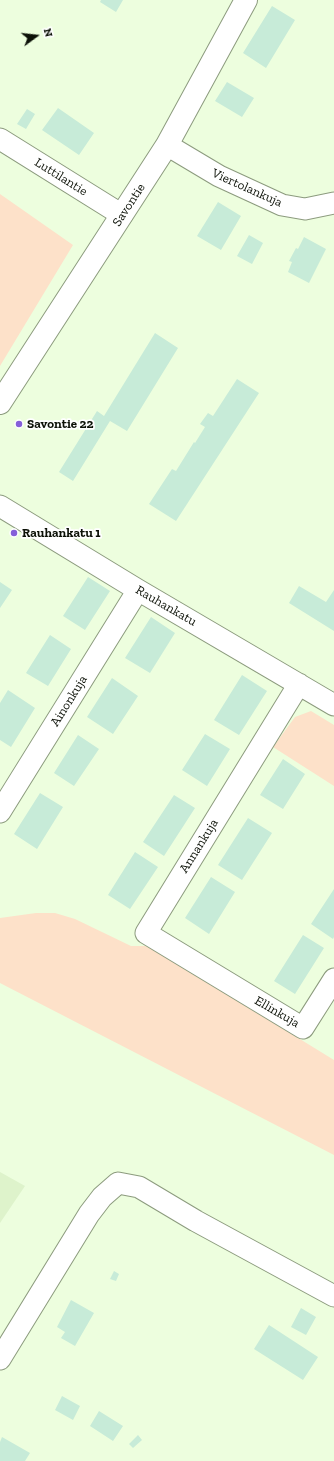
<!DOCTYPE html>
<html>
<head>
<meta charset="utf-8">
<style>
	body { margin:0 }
	#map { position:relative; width:334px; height:1461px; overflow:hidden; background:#edfede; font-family:"Zilla Slab",serif }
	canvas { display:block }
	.north { position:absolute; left:16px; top:16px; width:40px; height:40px; -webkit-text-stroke:3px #fff; paint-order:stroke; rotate:75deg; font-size:11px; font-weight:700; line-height:16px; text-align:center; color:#0c1107 }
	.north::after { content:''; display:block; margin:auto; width:14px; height:18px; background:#0c1107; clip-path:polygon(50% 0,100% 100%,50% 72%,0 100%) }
</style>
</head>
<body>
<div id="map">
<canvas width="334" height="1461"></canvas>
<div class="north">N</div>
</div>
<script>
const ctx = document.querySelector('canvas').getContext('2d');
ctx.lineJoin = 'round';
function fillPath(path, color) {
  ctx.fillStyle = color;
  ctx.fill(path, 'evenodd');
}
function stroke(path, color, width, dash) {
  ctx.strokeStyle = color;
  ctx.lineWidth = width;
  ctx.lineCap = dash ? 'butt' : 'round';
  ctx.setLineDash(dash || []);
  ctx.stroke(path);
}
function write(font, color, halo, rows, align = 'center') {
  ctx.font = font + ' "Zilla Slab",serif';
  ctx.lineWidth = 3.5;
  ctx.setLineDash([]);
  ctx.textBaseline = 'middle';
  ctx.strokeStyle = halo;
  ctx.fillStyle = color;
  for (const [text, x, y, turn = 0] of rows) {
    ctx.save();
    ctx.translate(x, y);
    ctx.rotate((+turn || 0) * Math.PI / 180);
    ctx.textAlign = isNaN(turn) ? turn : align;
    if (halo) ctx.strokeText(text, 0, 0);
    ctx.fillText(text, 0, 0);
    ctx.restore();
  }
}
const built = new Path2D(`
	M 0,1172 L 25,1186 L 0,1223 Z`);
const green = new Path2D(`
	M 0,194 L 73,245 L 0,366 Z
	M 311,711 L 334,725 L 334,786 L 273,747 L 295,717 Z
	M 36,913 L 55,913 L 75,919 L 131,946 L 145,946 L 155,950 L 334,1060 L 334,1155 L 0,983 L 0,918 Z`);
const building = new Path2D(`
	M 101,0 L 123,0 L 116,12 L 100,2 Z
	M 272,6 L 295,20 L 266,68 L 243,53 Z
	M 227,82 L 254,98 L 242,117 L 215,101 Z
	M 58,108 L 94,133 L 79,155 L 42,130 Z
	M 27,109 L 35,114 L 26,129 L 17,124 Z
	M 218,202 L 241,216 L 221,250 L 197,236 Z
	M 249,235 L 263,243 L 252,264 L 237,256 Z
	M 304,237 L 326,249 L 309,283 L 288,272 L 292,262 L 289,261 L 296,248 L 298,249 Z
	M 155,333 L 178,348 L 127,431 L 110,421 L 73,481 L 59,472 L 97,411 L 104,416 Z
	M 237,379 L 259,393 L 176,521 L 149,504 L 172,469 L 176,471 L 194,442 L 195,443 L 205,427 L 200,424 L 208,413 L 213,416 Z
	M 88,577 L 110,591 L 85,630 L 63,616 Z
	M 0,582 L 12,590 L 0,608 Z
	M 299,586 L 326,602 L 334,590 L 334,631 L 289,603 Z
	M 151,617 L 175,633 L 150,673 L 125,658 Z
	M 50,635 L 71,649 L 48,686 L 26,673 Z
	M 242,675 L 267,691 L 239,735 L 214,720 Z
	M 112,678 L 138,696 L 113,734 L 87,717 Z
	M 8,690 L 35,708 L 11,747 L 0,740 L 0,703 Z
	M 205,734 L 230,749 L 207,786 L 182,770 Z
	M 78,735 L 99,749 L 74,786 L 54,773 Z
	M 283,759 L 305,774 L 283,809 L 260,795 Z
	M 40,793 L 63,807 L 37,849 L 14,834 Z
	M 174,795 L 195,808 L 164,856 L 143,842 Z
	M 248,818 L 272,833 L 242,880 L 218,865 Z
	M 135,852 L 158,867 L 130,909 L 108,895 Z
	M 211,877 L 235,892 L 209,934 L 185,918 Z
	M 334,889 L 334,937 L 333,939 L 311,924 Z
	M 303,935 L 324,948 L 295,994 L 274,981 Z
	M 114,1271 L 119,1274 L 116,1281 L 110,1279 Z
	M 71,1300 L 94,1313 L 75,1346 L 61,1338 L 65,1332 L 57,1327 Z
	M 301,1308 L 316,1317 L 306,1335 L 291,1327 Z
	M 269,1325 L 318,1357 L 303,1380 L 254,1349 Z
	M 62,1396 L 80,1406 L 73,1420 L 55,1410 Z
	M 99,1411 L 123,1426 L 113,1441 L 90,1426 Z
	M 138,1435 L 142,1440 L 133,1448 L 129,1444 Z
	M 2,1437 L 30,1453 L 25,1461 L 0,1461 L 0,1442 Z`);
const minor = new Path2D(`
	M 0,139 L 122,215
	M 167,145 L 219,176 L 282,205 L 305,209 L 334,203
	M 0,506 L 138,590 L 334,705
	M 299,684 L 146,933 L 303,1028 L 334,979
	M 0,812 L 138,590
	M 0,1359 L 89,1214 L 102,1197 L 118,1183 L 139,1187 L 196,1221 L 334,1296`);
const tertiary = new Path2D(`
	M 0,403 L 167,145 L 246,0`);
const markers = [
	[19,424,4,"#855fd9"],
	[14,533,4,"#855fd9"]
];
const streetNames = [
	["Luttilantie",61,177,32],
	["Viertolankuja",247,188,24],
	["Savontie",129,205,-57],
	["Rauhankatu",166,606,30],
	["Ainonkuja",69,701,-58],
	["Annankuja",199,846,-58],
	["Ellinkuja",277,1012,30]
];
const poiNames = [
	["Savontie 22",27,424],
	["Rauhankatu 1",22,533]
];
fillPath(built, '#def3cb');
fillPath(green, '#fde1c9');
fillPath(building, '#c7ebd8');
stroke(minor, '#8c9b7e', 23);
stroke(tertiary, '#8c9b7e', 24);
stroke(minor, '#fff', 21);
stroke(tertiary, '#fff', 22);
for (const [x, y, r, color] of markers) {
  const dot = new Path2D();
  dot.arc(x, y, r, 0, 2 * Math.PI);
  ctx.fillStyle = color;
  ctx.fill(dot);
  stroke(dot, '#fff', 1.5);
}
write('13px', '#0c1107', '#fff', streetNames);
write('bold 13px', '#0c1107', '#fff', poiNames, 'left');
</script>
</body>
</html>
